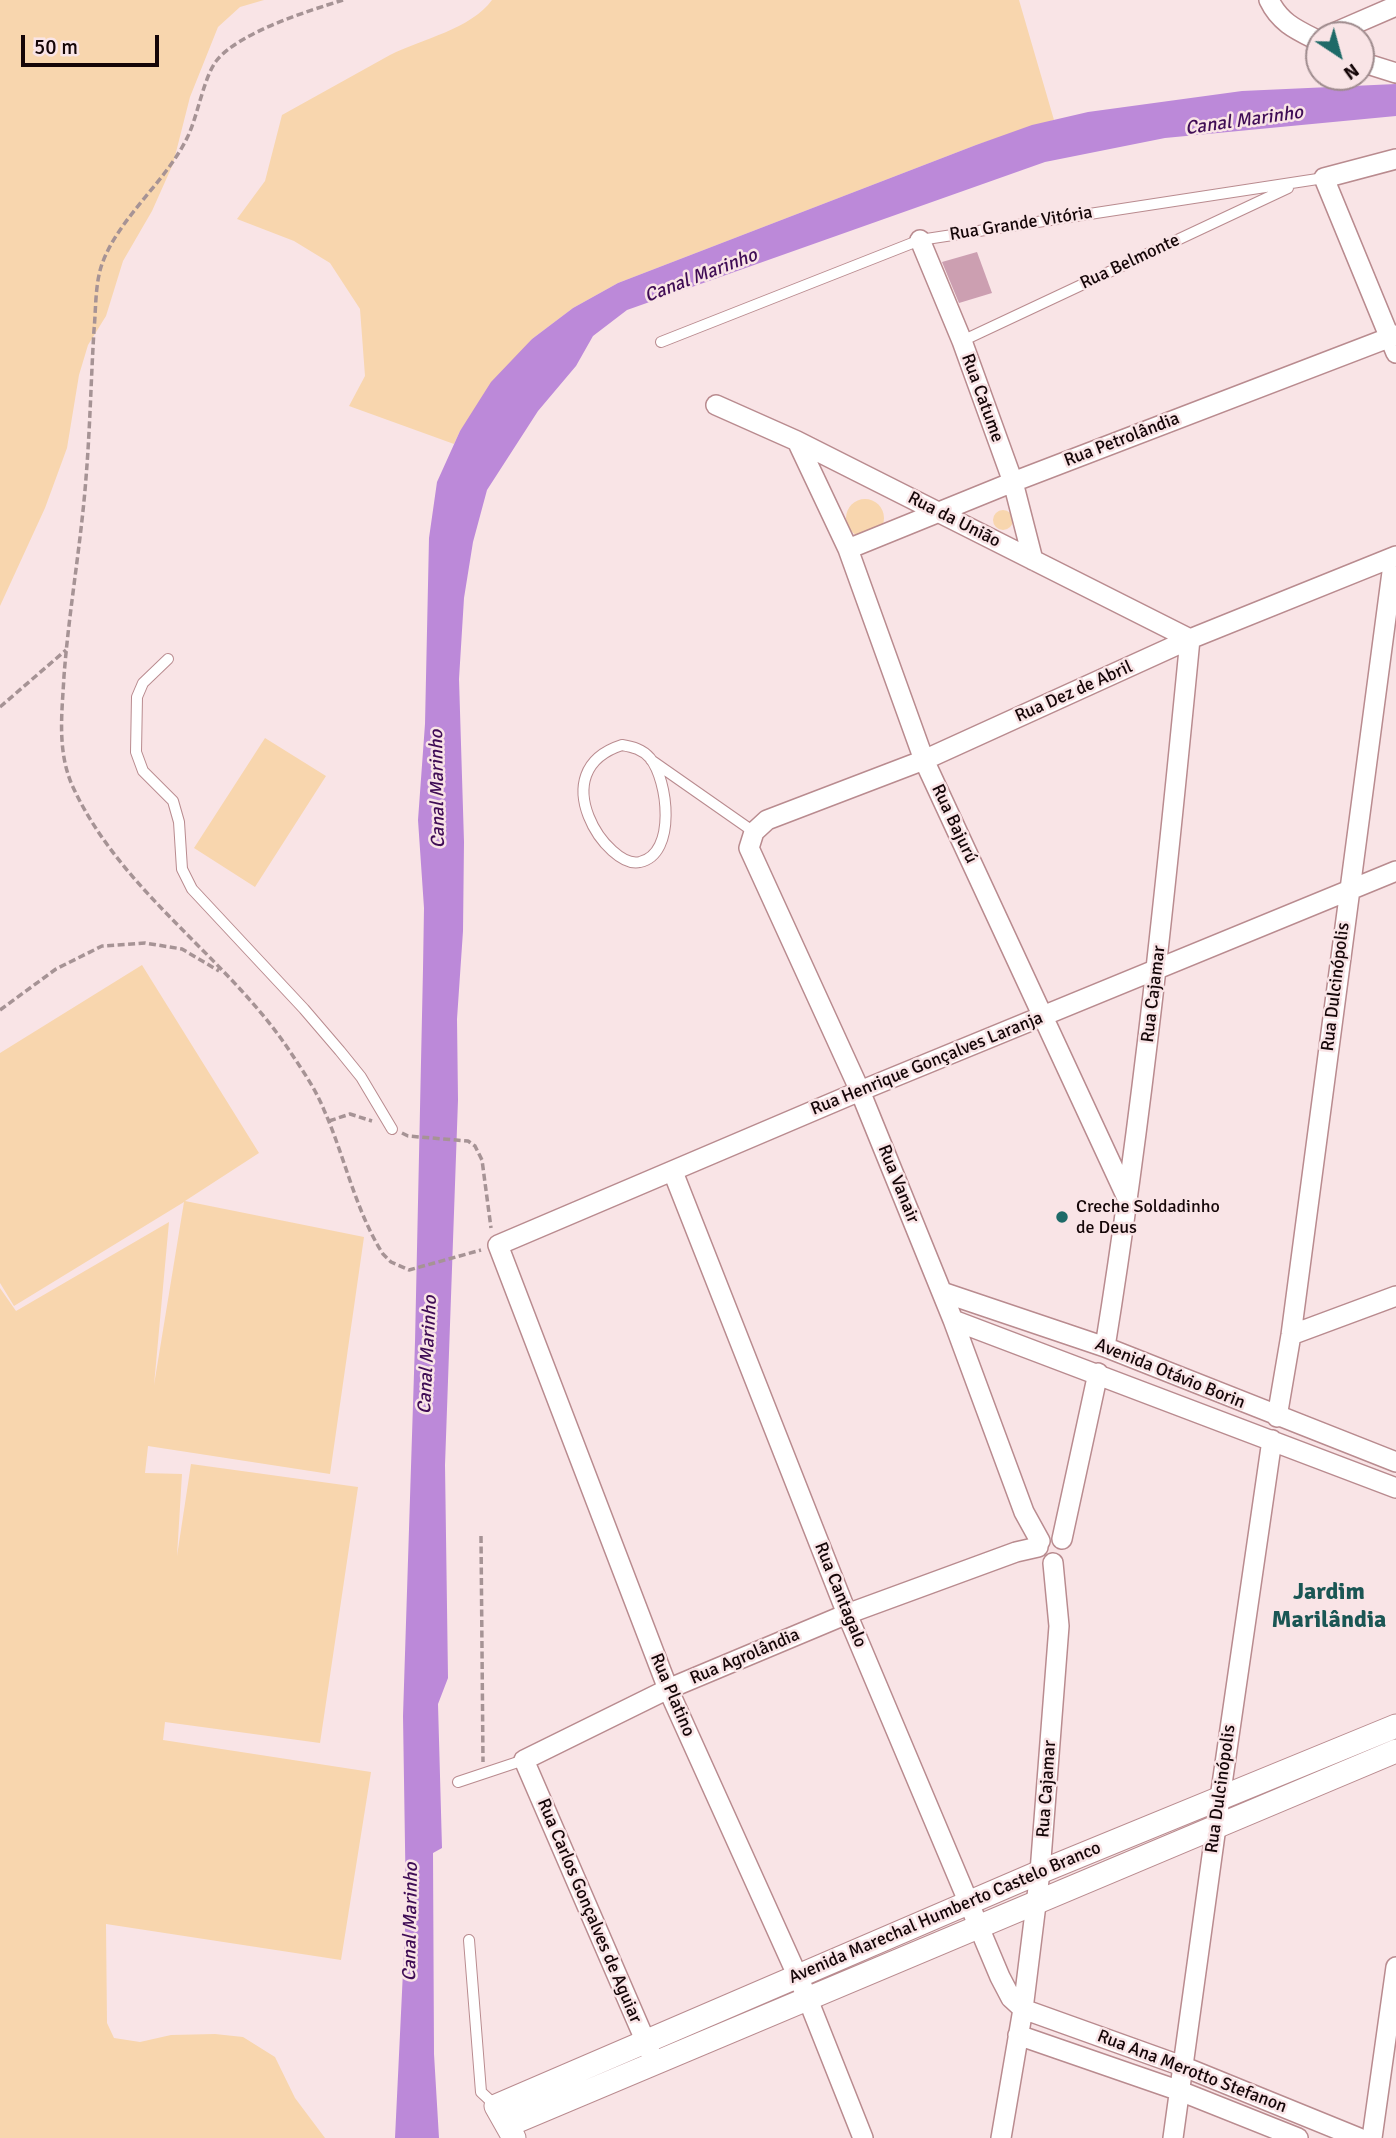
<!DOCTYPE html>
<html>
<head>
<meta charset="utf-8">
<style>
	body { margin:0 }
	#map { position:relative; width:1396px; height:2138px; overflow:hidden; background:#f9e4e6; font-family:Signika,sans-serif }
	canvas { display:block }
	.north { position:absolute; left:1305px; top:21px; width:70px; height:70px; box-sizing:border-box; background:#f9e4e6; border:2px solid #9e8b8d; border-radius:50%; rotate:144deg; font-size:19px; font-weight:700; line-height:28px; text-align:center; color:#150608 }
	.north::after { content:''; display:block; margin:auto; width:24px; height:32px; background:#1e6a68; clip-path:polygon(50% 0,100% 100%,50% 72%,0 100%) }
	.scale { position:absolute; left:21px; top:35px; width:138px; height:32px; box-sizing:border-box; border:4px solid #150608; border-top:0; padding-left:9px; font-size:21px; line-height:24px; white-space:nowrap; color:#150608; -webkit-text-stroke:5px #f9e4e6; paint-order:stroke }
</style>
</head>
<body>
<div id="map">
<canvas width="1396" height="2138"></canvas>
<div class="north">N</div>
<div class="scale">50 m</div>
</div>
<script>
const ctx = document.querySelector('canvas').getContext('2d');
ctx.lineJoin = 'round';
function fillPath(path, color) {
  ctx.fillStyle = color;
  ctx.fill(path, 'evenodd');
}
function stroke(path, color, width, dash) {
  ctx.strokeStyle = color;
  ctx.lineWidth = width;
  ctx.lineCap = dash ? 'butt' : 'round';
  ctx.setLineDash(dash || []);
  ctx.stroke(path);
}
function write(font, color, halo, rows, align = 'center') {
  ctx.font = font + ' Signika,sans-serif';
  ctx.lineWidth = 5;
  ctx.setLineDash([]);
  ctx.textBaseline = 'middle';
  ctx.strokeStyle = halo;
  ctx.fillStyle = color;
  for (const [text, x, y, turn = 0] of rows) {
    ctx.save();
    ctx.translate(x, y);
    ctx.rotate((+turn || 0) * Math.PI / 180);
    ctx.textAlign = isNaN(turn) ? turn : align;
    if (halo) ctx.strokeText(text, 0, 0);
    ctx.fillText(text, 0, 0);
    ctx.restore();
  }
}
const green = new Path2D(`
	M 0,0 L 264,0 L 240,7 L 218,27 L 190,97 L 173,164 L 152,211 L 123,261 L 106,316 L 88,345 L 79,375 L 67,448 L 45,508 L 0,606 Z
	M 492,0 L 1019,0 L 1054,120 L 976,145 L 618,283 L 573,308 L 532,339 L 460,431 L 454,444 L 349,406 L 365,376 L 360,309 L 330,263 L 294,241 L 237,219 L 265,181 L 282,115 C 318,95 354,75 390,55 C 422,39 471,29 492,0 Z
	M846 518a19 19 0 1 1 38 0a19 19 0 1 1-38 0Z
	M993 520a10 10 0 1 1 20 0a10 10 0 1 1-20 0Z
	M 265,738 L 326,776 L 255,887 L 194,848 Z
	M 142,965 L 259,1153 L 185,1201 L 364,1237 L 330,1474 L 148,1446 L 145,1473 L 182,1474 L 177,1556 L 191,1464 L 358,1487 L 320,1743 L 165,1722 L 163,1740 L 371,1772 L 341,1960 L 106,1924 L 107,2023 L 114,2038 L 140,2042 L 171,2035 L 215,2034 L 243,2037 L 275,2057 L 295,2098 L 325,2138 L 0,2138 L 0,1288 L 16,1311 L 169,1222 L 154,1385 L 184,1202 L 14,1306 L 0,1283 L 0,1053 Z`);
const water = new Path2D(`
	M 1396,84 L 1396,116 L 1165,138 L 1045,162 L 627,310 L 593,336 L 576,366 L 538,411 L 487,490 L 473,542 L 464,598 L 459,679 L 464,842 L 463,931 L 457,1019 L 458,1100 L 445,1465 L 448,1678 L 438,1704 L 442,1848 L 433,1853 L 434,2054 L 439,2138 L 395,2138 L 406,1909 L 403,1716 L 415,1342 L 423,969 L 424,908 L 418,820 L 425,724 L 429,538 L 437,482 L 460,431 L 491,382 L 532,339 L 573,308 L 618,283 L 976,145 L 1032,125 L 1088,112 L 1242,91 Z`);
const building = new Path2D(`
	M 977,252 L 992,293 L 959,303 L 942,262 Z`);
const path = new Path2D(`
	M 343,0 C 308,11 240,32 217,60 C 204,76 198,115 188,136 C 167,181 119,217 102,264 C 95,284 96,309 94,330 C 91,379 90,429 86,478 C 81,544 69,610 64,676 C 62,713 57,750 72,785 C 121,893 228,957 291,1053 C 303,1071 316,1090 324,1110 C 345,1157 355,1210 383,1254 L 391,1262 L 409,1270 L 481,1250
	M 0,707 L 66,650
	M 0,1010 L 56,969 L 102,946 L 145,943 L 182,949 L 219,971
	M 329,1121 L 350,1114 L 372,1121
	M 402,1133 L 408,1136 L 468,1141 L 475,1146 L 482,1160 L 491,1228
	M 481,1536 L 483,1762`);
const service = new Path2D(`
	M 962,341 L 1288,188
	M 661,342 L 920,240 L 1324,178
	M 168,659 L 143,683 L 137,697 L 136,752 L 143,771 L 173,801 L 179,822 L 182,869 L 192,889 L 304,1009 L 340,1051 L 361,1077 L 392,1129
	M 622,745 C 633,747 642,749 650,758 C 668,780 677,854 640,862 C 608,870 541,771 622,745 Z
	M 651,760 L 754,832
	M 458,1782 L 524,1760
	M 469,1940 L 481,2092 L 496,2106`);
const minor = new Path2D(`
	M 1269,0 C 1280,23 1297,30 1319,41
	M 1329,35 L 1396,6
	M 1361,62 L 1396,73
	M 1396,159 L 1324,178 L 1396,353
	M 920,240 L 962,341 L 1013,482 L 1033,560
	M 716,405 L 797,441 L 1190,639 C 1167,876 1143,1112 1105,1347
	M 797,441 L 848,549 L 924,760 L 1128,1200
	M 848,549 L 1013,482 L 1396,335
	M 673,1172 L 847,1614 L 1000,1977 L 1011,1998 L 1023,2009 L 1182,2066 L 1359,2138
	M 942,1292 L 1105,1347 L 1396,1462
	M 953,1320 L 1396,1488
	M 1291,1335 L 1396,1296
	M 1277,1417 L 1291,1335 L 1394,557
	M 1062,1539 L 1098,1373
	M 1040,1541 L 1024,1512 L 953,1320 L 860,1091 L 749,848 L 754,832 L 767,820 L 924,760 L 1190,639 L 1396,556
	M 1018,2035 L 1180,2091 L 1298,2138
	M 651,2054 L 524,1760 L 668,1689 L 847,1614 L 1016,1552 L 1038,1547
	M 863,2138 L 807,1997 L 668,1689 L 498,1245 L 860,1091 L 1396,871
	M 1001,2138 L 1023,2009 L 1040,1872 L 1059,1626 L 1053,1563
	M 1173,2138 L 1220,1798 L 1272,1440
	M 1372,2138 L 1396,1967`);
const tertiary = new Path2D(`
	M 508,2125 L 1396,1751
	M 514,2138 L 496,2106 L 1040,1872 L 1396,1726`);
const markers = [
	[1062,1217,7,"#1e6a68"]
];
const streetNames = [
	["Rua Grande Vitória",1021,224,-9],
	["Rua Belmonte",1130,262,-25],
	["Rua Catume",982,398,70],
	["Rua Petrolândia",1122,440,-21],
	["Rua da União",954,520,27],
	["Rua Dez de Abril",1074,692,-24],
	["Rua Bajurú",954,824,65],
	["Rua Dulcinópolis",1336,987,-83],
	["Rua Cajamar",1154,994,-83],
	["Rua Henrique Gonçalves Laranja",927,1064,-22],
	["Rua Vanair",898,1184,68],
	["Avenida Otávio Borin",1170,1374,22],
	["Rua Cantagalo",840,1595,68],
	["Rua Agrolândia",745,1657,-23],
	["Rua Platino",672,1695,67],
	["Rua Cajamar",1047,1789,-86],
	["Rua Dulcinópolis",1221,1789,-82],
	["Rua Carlos Gonçalves de Aguiar",589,1911,67],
	["Avenida Marechal Humberto Castelo Branco",945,1913,-23],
	["Rua Ana Merotto Stefanon",1192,2072,21]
];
const poiNames = [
	["Creche Soldadinho",1076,1207],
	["de Deus",1076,1228]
];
const waterNames = [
	["Canal Marinho",1244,121,-8],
	["Canal Marinho",701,276,-21],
	["Canal Marinho",438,789,-91],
	["Canal Marinho",428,1355,-87],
	["Canal Marinho",411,1922,-89]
];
const districtNames = [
	["Jardim",1329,1593],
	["Marilândia",1329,1621]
];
fillPath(green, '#f8d6ae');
fillPath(water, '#bc89d9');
fillPath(building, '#cc9fb1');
stroke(service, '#b98b8f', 12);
stroke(minor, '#b98b8f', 22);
stroke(tertiary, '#b98b8f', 25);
stroke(path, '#a69395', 3.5, [7, 3.5]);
stroke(service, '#fff', 10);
stroke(minor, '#fff', 19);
stroke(tertiary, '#fff', 23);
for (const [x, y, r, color] of markers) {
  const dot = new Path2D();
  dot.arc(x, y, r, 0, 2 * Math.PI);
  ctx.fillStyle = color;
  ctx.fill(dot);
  stroke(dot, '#f9e4e6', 2.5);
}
write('18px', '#150608', '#f9e4e6', streetNames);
write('18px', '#150608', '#f9e4e6', poiNames, 'left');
write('italic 19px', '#3f0c55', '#f9e4e6', waterNames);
write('bold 24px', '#1a5654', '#f9e4e6', districtNames);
</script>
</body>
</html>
